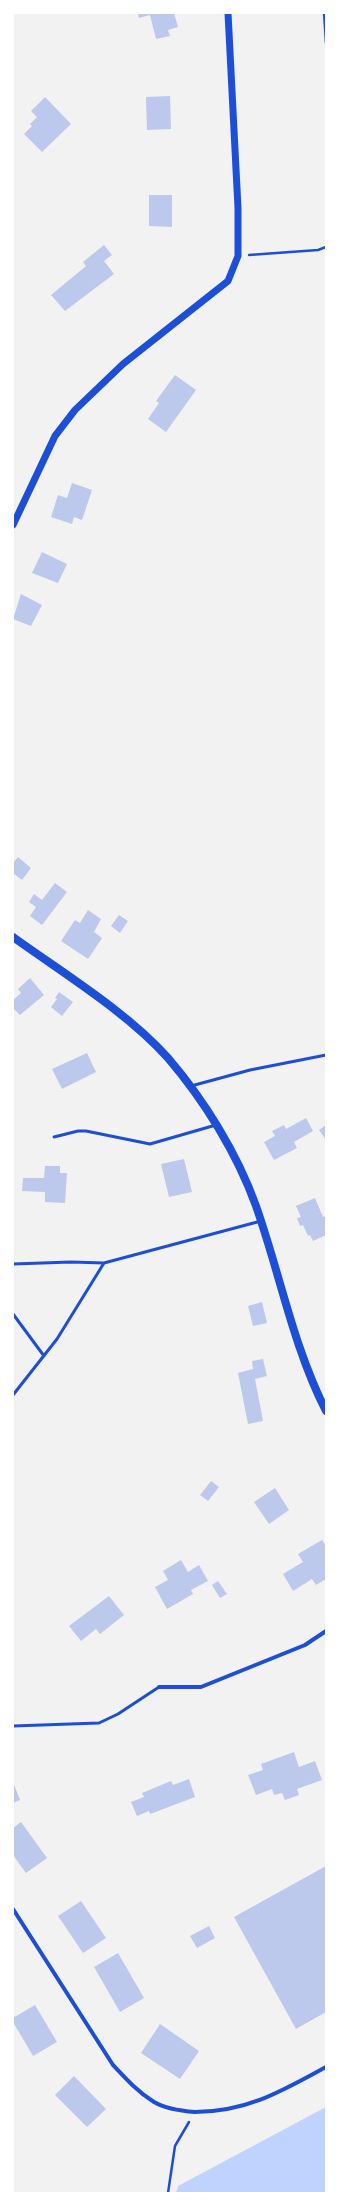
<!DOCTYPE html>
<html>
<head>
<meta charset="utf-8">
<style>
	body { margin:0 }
	#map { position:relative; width:339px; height:2206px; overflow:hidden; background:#f2f2f2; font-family:Commissioner,sans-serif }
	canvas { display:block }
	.frame { position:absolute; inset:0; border:14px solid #fff; pointer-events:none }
</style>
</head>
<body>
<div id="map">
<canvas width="339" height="2206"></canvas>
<div class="frame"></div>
</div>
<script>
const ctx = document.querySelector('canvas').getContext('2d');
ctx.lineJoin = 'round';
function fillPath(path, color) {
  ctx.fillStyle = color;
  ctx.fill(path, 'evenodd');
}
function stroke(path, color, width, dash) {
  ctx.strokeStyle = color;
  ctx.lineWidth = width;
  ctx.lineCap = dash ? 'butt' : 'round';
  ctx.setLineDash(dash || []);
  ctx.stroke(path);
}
const water = new Path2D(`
	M 326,2107 L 326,2193 L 176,2193 L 178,2186 Z`);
const building = new Path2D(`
	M 138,13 L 174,13 L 178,27 L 168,30 L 170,36 L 156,39 L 150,15 L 139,18 Z
	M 170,96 L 171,129 L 147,130 L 146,97 Z
	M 45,97 L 71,124 L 42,152 L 24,134 L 32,126 L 30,124 L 37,117 L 31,111 Z
	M 149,195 L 172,195 L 172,227 L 149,226 Z
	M 104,245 L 112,255 L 104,261 L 114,274 L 65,311 L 51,295 L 86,266 L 83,262 Z
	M 175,375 L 196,390 L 166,432 L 148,419 L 159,403 L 156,401 Z
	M 72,483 L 92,490 L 82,520 L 74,517 L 72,524 L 51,517 L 58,495 L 67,498 Z
	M 42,552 L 67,564 L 58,583 L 32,573 Z
	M 21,594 L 42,605 L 31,626 L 13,619 Z
	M 18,857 L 31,868 L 22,880 L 13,873 L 13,863 Z
	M 55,883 L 67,892 L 42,925 L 30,916 L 36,907 L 29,902 L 34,894 L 42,900 Z
	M 88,910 L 101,919 L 94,932 L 102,938 L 88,959 L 61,941 L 75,920 L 80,923 Z
	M 119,915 L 128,921 L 120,933 L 111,926 Z
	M 30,978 L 44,995 L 20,1015 L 13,1008 L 13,1000 L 21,993 L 18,989 Z
	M 59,992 L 73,1002 L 62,1016 L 51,1007 L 57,999 L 55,998 Z
	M 87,1053 L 96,1072 L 62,1089 L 52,1069 Z
	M 306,1118 L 313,1131 L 294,1142 L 297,1148 L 274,1160 L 264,1142 L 275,1136 L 272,1131 L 284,1125 L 286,1129 Z
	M 326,1125 L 326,1140 L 319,1130 Z
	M 184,1159 L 192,1192 L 169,1197 L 161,1164 Z
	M 45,1166 L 60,1166 L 60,1173 L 67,1173 L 65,1203 L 45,1202 L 45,1192 L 22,1191 L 23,1178 L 44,1178 Z
	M 315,1198 L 323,1217 L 326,1216 L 326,1235 L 313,1241 L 310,1235 L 308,1236 L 303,1225 L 300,1226 L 297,1218 L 301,1217 L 296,1206 Z
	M 262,1302 L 267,1323 L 253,1326 L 248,1306 Z
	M 263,1359 L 267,1376 L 255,1379 L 263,1421 L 248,1424 L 238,1373 L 253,1369 L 252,1361 Z
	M 211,1481 L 219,1487 L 208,1501 L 200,1495 Z
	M 275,1488 L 289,1510 L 269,1524 L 254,1502 Z
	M 322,1540 L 326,1546 L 326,1579 L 316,1585 L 312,1579 L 293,1591 L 283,1574 L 303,1562 L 298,1554 Z
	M 181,1560 L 188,1572 L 199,1565 L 208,1581 L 191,1590 L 193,1594 L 167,1609 L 155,1587 L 168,1580 L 163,1571 Z
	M 218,1581 L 227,1594 L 220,1598 L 212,1585 Z
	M 109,1596 L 124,1615 L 100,1634 L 96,1629 L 81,1641 L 69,1626 Z
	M 294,1752 L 299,1767 L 315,1761 L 322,1780 L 297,1789 L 299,1795 L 285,1800 L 282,1793 L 274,1795 L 272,1789 L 256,1795 L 248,1775 L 263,1770 L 261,1764 Z
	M 189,1779 L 195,1797 L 150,1814 L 149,1811 L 137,1816 L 131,1802 L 144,1797 L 142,1793 L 171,1781 L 173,1785 Z
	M 13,1782 L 20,1800 L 13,1803 Z
	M 21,1822 L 47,1858 L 26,1873 L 13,1855 L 13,1828 Z
	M 326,1866 L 326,2012 L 296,2029 L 234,1917 Z
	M 81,1901 L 106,1938 L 83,1953 L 58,1916 Z
	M 209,1926 L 215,1938 L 197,1948 L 190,1936 Z
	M 118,1953 L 144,1998 L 120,2012 L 94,1967 Z
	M 35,2005 L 57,2042 L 33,2056 L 13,2022 L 13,2018 Z
	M 160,2024 L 199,2051 L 180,2079 L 141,2053 Z
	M 74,2076 L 106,2109 L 87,2127 L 55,2095 Z`);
const path = new Path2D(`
	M 324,13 L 326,43
	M 249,255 L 318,250 L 326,247
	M 168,2193 L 175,2146 L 189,2122`);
const service = new Path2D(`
	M 191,1086 L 250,1070 L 326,1055
	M 54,1137 L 78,1131 L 86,1131 L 150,1144 L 216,1125
	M 13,1264 L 71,1262 L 104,1263 L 261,1221
	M 13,1314 L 44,1356
	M 13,1395 L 57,1339 L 104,1263
	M 13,1726 L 99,1723 L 118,1714 L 159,1687`);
const minor = new Path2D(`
	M 159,1687 L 201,1687 L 305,1645 L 326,1631
	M 13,1909 L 113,2065 C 126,2079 138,2092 154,2102 C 166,2109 182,2111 195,2112 C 247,2112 282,2091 326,2067`);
const tertiary = new Path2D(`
	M 13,525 L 55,436 L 75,410 L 123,364 L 228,281 L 238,256 L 238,208 L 228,13`);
const secondary = new Path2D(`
	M 13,937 C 63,973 127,1012 168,1058 C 204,1100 237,1153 256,1206 C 280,1274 293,1346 326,1411`);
fillPath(water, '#bfd3fe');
fillPath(building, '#bdc9ec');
stroke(path, '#1d4ed8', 2.5);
stroke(service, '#1d4ed8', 3);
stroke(minor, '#1d4ed8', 4);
stroke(tertiary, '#1d4ed8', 7);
stroke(secondary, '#1d4ed8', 8);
</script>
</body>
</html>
